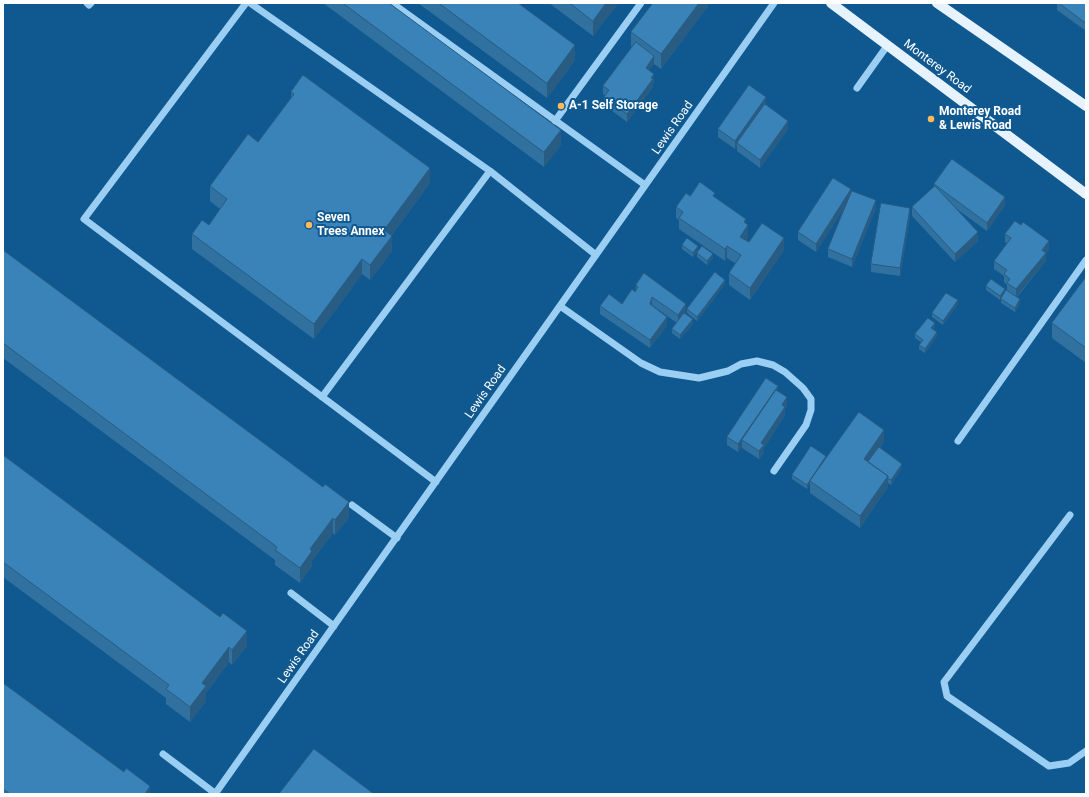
<!DOCTYPE html>
<html>
<head>
<meta charset="utf-8">
<style>
	body { margin:0 }
	#map { position:relative; width:1089px; height:797px; overflow:hidden; background:#105990; font-family:Roboto,sans-serif }
	canvas { display:block }
	.frame { position:absolute; inset:0; border:4px solid #fff; pointer-events:none }
</style>
</head>
<body>
<div id="map">
<canvas width="1089" height="797"></canvas>
<div class="frame"></div>
</div>
<script>
const ctx = document.querySelector('canvas').getContext('2d');
ctx.lineJoin = 'round';
function stroke(path, color, width, dash) {
  ctx.strokeStyle = color;
  ctx.lineWidth = width;
  ctx.lineCap = dash ? 'butt' : 'round';
  ctx.setLineDash(dash || []);
  ctx.stroke(path);
}
function fillPath(path, color) {
  ctx.fillStyle = color;
  ctx.fill(path, 'evenodd');
}
function write(font, color, halo, rows, align = 'center') {
  ctx.font = font + ' Roboto,sans-serif';
  ctx.lineWidth = 4;
  ctx.setLineDash([]);
  ctx.textBaseline = 'middle';
  ctx.strokeStyle = halo;
  ctx.fillStyle = color;
  for (const [text, x, y, turn = 0] of rows) {
    ctx.save();
    ctx.translate(x, y);
    ctx.rotate((+turn || 0) * Math.PI / 180);
    ctx.textAlign = isNaN(turn) ? turn : align;
    if (halo) ctx.strokeText(text, 0, 0);
    ctx.fillText(text, 0, 0);
    ctx.restore();
  }
}
const minor = new Path2D(`
	M 87,3 L 89,5 L 91,3
	M 246,3 L 84,219 L 436,482
	M 250,3 L 490,171 L 596,255
	M 392,3 L 645,185
	M 857,88 L 887,46
	M 555,121 L 641,3
	M 560,306 L 641,363 L 660,372 L 699,378 L 728,371 L 741,364 L 757,361 L 773,365 L 785,372 L 803,388 L 811,399 L 811,410 L 806,425 L 774,471
	M 322,397 L 490,171
	M 958,441 L 1086,260
	M 352,505 L 397,538
	M 1070,515 L 944,682 L 947,696 L 1049,766 L 1069,763 L 1086,751
	M 291,593 L 334,626
	M 163,754 L 216,794
	M 215,794 L 774,3`);
const major = new Path2D(`
	M 831,3 L 1086,194
	M 937,3 L 1086,106`);
const wall = new Path2D(`
	M 323,3 L 389,3 L 561,145 L 544,167 Z
	M 418,3 L 518,3 L 575,60 L 547,98 Z
	M 549,3 L 618,3 L 593,36 Z
	M 708,3 L 708,6 L 661,69 L 654,64 L 649,70 L 654,82 L 653,84 L 653,87 L 627,122 L 604,105 L 604,97 L 605,95 L 603,94 L 603,86 L 632,47 L 631,47 L 631,32 Z
	M 1057,3 L 1086,3 L 1086,31 L 1057,10 Z
	M 291,92 L 430,183 L 391,236 L 392,251 L 370,280 L 362,274 L 314,339 L 192,249 L 192,234 L 209,225 L 220,209 L 210,201 L 210,186 L 258,142 L 291,98 Z
	M 766,105 L 788,129 L 760,168 L 737,151 L 737,146 L 735,149 L 718,137 L 718,129 Z
	M 934,184 L 1005,205 L 987,231 L 954,207 L 978,241 L 955,262 L 912,216 L 912,207 L 934,187 Z
	M 851,191 L 876,208 L 852,267 L 828,257 L 828,249 L 844,208 L 816,252 L 798,240 L 798,232 Z
	M 690,196 L 715,197 L 746,223 L 748,237 L 746,240 L 749,242 L 784,250 L 750,300 L 729,285 L 729,273 L 735,263 L 727,258 L 725,261 L 679,229 L 679,220 L 676,218 L 676,207 Z
	M 910,216 L 900,276 L 871,272 L 871,264 Z
	M 1005,234 L 1049,249 L 1046,254 L 1046,261 L 1017,297 L 1020,303 L 1015,312 L 1001,303 L 1001,298 L 1000,300 L 986,290 L 986,286 L 1005,292 L 1007,291 L 1007,285 L 1004,282 L 1004,276 L 994,269 L 994,261 L 1007,243 L 1005,242 Z
	M 682,245 L 698,250 L 693,257 L 682,249 Z
	M 3,250 L 349,517 L 335,535 L 333,533 L 312,561 L 312,566 L 300,583 L 275,565 L 275,560 L 3,358 Z
	M 697,253 L 713,258 L 707,265 L 697,257 Z
	M 1086,277 L 1086,363 L 1052,338 L 1052,323 Z
	M 725,284 L 697,321 L 687,313 L 687,309 Z
	M 636,285 L 686,313 L 685,314 L 693,324 L 680,339 L 672,333 L 672,329 L 677,323 L 652,305 L 667,325 L 650,348 L 600,314 L 600,306 L 622,304 L 635,292 Z
	M 958,304 L 943,325 L 932,317 L 932,313 Z
	M 935,327 L 933,330 L 937,336 L 925,353 L 919,349 L 919,345 L 921,342 L 915,338 L 915,334 Z
	M 787,405 L 785,408 L 785,415 L 764,448 L 764,453 L 759,459 L 742,448 L 742,446 L 738,452 L 727,445 L 727,437 Z
	M 884,441 L 880,448 L 902,468 L 891,485 L 888,483 L 888,487 L 860,528 L 810,493 L 810,483 L 807,489 L 792,479 L 792,475 L 826,459 Z
	M 3,455 L 247,646 L 232,665 L 229,662 L 206,693 L 206,701 L 190,722 L 166,704 L 166,698 L 3,577 Z
	M 3,683 L 150,794 L 3,794 Z`);
const shadedWall = new Path2D(`
	M 606,3 L 618,3 L 593,36 L 593,21 Z
	M 699,3 L 708,3 L 708,6 L 661,69 L 661,54 Z
	M 575,45 L 575,60 L 547,98 L 547,83 Z
	M 654,56 L 654,64 L 646,76 L 646,68 Z
	M 654,74 L 654,82 L 653,84 L 653,87 L 627,122 L 627,114 Z
	M 766,97 L 766,105 L 738,144 L 737,143 L 737,146 L 735,149 L 735,141 Z
	M 788,121 L 788,129 L 760,168 L 760,160 Z
	M 561,130 L 561,145 L 544,167 L 544,152 Z
	M 430,168 L 430,183 L 384,245 L 384,230 Z
	M 851,189 L 851,198 L 816,252 L 816,244 Z
	M 1005,197 L 1005,205 L 987,231 L 987,223 Z
	M 876,200 L 876,208 L 852,267 L 852,259 Z
	M 910,208 L 910,216 L 900,276 L 900,268 Z
	M 746,219 L 746,228 L 748,225 L 748,237 L 740,248 L 740,237 L 744,222 Z
	M 978,232 L 978,241 L 955,262 L 955,254 Z
	M 392,236 L 392,251 L 370,280 L 370,265 Z
	M 784,238 L 784,250 L 750,300 L 750,288 Z
	M 1049,241 L 1049,249 L 1046,254 L 1046,261 L 1016,297 L 1016,289 Z
	M 698,246 L 698,250 L 693,257 L 693,253 Z
	M 727,246 L 727,258 L 725,261 L 725,249 Z
	M 713,254 L 713,258 L 707,265 L 707,261 Z
	M 362,259 L 362,274 L 314,339 L 314,324 Z
	M 725,280 L 725,284 L 697,321 L 697,317 Z
	M 1005,289 L 1005,293 L 1000,300 L 1000,296 Z
	M 652,297 L 652,305 L 650,312 L 650,304 Z
	M 1020,299 L 1020,303 L 1015,312 L 1015,308 Z
	M 958,300 L 958,304 L 943,325 L 943,321 Z
	M 686,304 L 686,313 L 678,323 L 678,315 Z
	M 667,317 L 667,325 L 650,348 L 650,340 Z
	M 693,319 L 693,324 L 680,339 L 680,335 Z
	M 935,323 L 935,327 L 931,332 L 931,328 Z
	M 937,332 L 937,336 L 925,353 L 925,349 Z
	M 778,386 L 778,394 L 742,440 L 742,446 L 738,452 L 738,444 Z
	M 787,397 L 787,405 L 785,408 L 785,415 L 764,448 L 764,453 L 759,459 L 759,451 L 761,443 L 782,405 Z
	M 884,430 L 884,441 L 868,465 L 864,459 Z
	M 826,456 L 826,460 L 810,481 L 810,483 L 807,489 L 807,485 Z
	M 902,464 L 902,468 L 891,485 L 891,480 Z
	M 888,476 L 888,487 L 860,528 L 860,516 Z
	M 349,502 L 349,517 L 335,535 L 335,520 Z
	M 333,518 L 333,533 L 312,561 L 312,566 L 300,583 L 300,568 L 310,549 Z
	M 247,631 L 247,646 L 232,665 L 232,650 Z
	M 229,647 L 229,662 L 206,693 L 206,701 L 190,722 L 190,707 L 202,683 Z
	M 150,786 L 150,794 L 145,794 Z`);
const building = new Path2D(`
	M 343,3 L 389,3 L 561,130 L 544,152 Z
	M 439,3 L 518,3 L 575,45 L 547,83 Z
	M 570,3 L 606,3 L 593,21 Z
	M 653,3 L 699,3 L 661,54 L 631,32 Z
	M 1059,3 L 1086,3 L 1086,23 Z
	M 636,42 L 654,56 L 646,68 L 654,74 L 651,78 L 653,79 L 627,114 L 604,97 L 609,90 L 603,86 Z
	M 303,75 L 430,168 L 384,230 L 392,236 L 370,265 L 362,259 L 314,324 L 192,234 L 202,220 L 209,225 L 227,199 L 210,186 L 248,134 L 258,142 L 294,94 L 291,92 Z
	M 749,85 L 766,97 L 735,141 L 718,129 Z
	M 765,104 L 788,121 L 760,160 L 737,143 Z
	M 952,159 L 1005,197 L 987,223 L 934,184 Z
	M 833,178 L 851,189 L 816,244 L 798,232 Z
	M 700,182 L 715,193 L 713,196 L 746,219 L 744,222 L 748,225 L 740,237 L 749,242 L 762,223 L 784,238 L 750,288 L 729,273 L 741,255 L 727,246 L 725,249 L 679,218 L 683,212 L 676,207 L 686,193 L 690,196 Z
	M 935,186 L 978,232 L 955,254 L 912,207 Z
	M 852,191 L 876,200 L 852,259 L 828,249 Z
	M 881,203 L 910,208 L 900,268 L 871,264 Z
	M 1015,221 L 1021,225 L 1023,222 L 1049,241 L 1042,250 L 1046,253 L 1016,289 L 1007,283 L 1010,279 L 1004,274 L 1007,270 L 994,261 L 1011,238 L 1005,234 Z
	M 687,238 L 698,246 L 693,253 L 682,245 Z
	M 702,246 L 713,254 L 707,261 L 697,253 Z
	M 3,250 L 323,487 L 325,484 L 349,502 L 335,520 L 333,518 L 310,549 L 312,551 L 300,568 L 275,550 L 277,547 L 3,343 Z
	M 715,272 L 725,280 L 697,317 L 687,309 Z
	M 644,273 L 686,304 L 678,315 L 652,297 L 650,304 L 667,317 L 650,340 L 600,306 L 609,294 L 622,304 L 632,289 L 635,292 L 638,287 L 636,285 Z
	M 1086,277 L 1086,348 L 1052,323 Z
	M 991,279 L 1005,289 L 1000,296 L 986,286 Z
	M 1006,290 L 1020,299 L 1015,308 L 1001,299 Z
	M 946,293 L 958,300 L 943,321 L 932,313 Z
	M 684,313 L 693,319 L 680,335 L 672,329 Z
	M 928,318 L 935,323 L 931,328 L 937,332 L 925,349 L 919,345 L 923,340 L 915,334 Z
	M 766,378 L 778,386 L 738,444 L 727,437 Z
	M 776,390 L 787,397 L 782,405 L 785,407 L 761,443 L 764,445 L 759,451 L 742,440 Z
	M 859,412 L 884,430 L 864,459 L 888,476 L 860,516 L 810,481 Z
	M 811,446 L 826,456 L 807,485 L 792,475 Z
	M 879,447 L 902,464 L 891,480 L 888,479 L 888,476 L 868,462 Z
	M 3,455 L 220,617 L 223,613 L 247,631 L 232,650 L 229,647 L 202,683 L 206,686 L 190,707 L 166,689 L 169,685 L 3,562 Z
	M 3,683 L 124,772 L 126,768 L 150,786 L 145,794 L 10,794 L 3,789 Z
	M 314,749 L 374,794 L 279,794 Z`);
const markers = [
	[561,106,4,"#ffba5c"],
	[931,119,4,"#ffba5c"],
	[309,225,4,"#ffba5c"]
];
const streetNames = [
	["Monterey Road",937,67,37],
	["Lewis Road",673,128,-55],
	["Lewis Road",486,392,-55],
	["Lewis Road",299,657,-55]
];
const poiNames = [
	["A-1 Self Storage",569,106],
	["Monterey Road",939,112],
	["& Lewis Road",939,126],
	["Seven",317,218],
	["Trees Annex",317,232]
];
stroke(minor, '#9acef3', 7);
stroke(major, '#e6f3ff', 10);
fillPath(wall, '#31719f');
fillPath(shadedWall, '#285c82');
fillPath(building, '#3983b9');
stroke(building, '#285c82', 1);
for (const [x, y, r, color] of markers) {
  const dot = new Path2D();
  dot.arc(x, y, r, 0, 2 * Math.PI);
  ctx.fillStyle = color;
  ctx.fill(dot);
  stroke(dot, '#105990', 1.5);
}
write('12px', '#fff', '#105990', streetNames);
write('bold 12px', '#fff', '#105990', poiNames, 'left');
</script>
</body>
</html>
